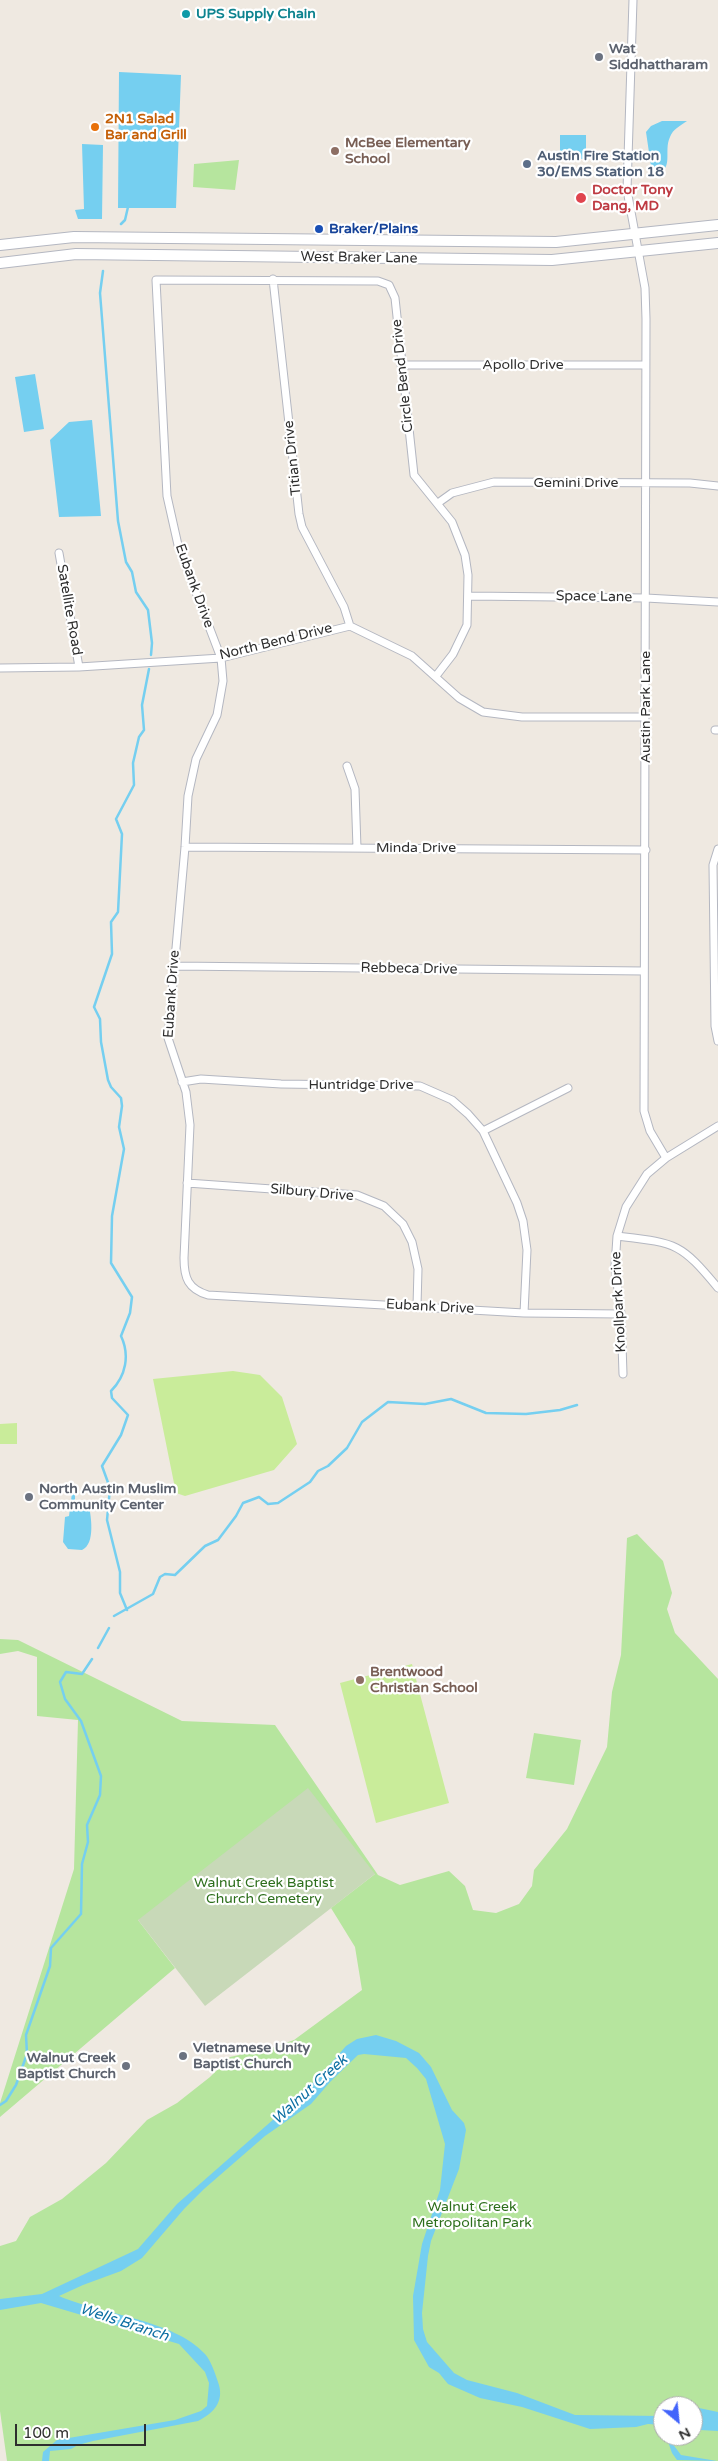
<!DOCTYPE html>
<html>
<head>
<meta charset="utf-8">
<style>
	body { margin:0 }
	#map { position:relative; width:718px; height:2461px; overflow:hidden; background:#efe9e1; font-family:"Varela Round",sans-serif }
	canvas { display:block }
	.north { position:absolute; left:653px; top:2396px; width:50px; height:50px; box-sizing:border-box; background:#fff; border:1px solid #ababab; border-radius:50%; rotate:152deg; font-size:14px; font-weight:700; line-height:20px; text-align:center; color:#2e2e2e }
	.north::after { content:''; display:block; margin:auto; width:18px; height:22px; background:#4264fb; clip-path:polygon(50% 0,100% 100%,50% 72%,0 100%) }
	.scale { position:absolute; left:15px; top:2424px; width:131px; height:22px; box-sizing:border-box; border:2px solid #2e2e2e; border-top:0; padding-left:6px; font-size:15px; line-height:18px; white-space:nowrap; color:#2e2e2e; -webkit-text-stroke:4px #fff; paint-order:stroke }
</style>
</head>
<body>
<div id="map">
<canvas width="718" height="2461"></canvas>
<div class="north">N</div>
<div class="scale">100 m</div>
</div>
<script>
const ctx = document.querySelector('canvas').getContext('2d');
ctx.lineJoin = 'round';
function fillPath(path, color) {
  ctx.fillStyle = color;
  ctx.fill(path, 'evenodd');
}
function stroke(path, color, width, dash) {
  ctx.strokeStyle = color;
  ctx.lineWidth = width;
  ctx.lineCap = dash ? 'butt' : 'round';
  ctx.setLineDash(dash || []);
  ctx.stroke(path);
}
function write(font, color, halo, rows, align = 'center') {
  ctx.font = font + ' "Varela Round",sans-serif';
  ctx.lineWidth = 4.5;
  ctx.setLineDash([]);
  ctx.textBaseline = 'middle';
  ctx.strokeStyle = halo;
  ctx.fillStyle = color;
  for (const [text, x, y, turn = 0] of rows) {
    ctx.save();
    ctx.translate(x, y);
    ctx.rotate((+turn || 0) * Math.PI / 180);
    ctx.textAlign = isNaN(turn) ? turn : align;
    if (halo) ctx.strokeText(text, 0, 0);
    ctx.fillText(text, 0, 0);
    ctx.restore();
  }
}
const green = new Path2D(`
	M 239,160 L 235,190 L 193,187 L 194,164 Z
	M 637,1534 L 663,1561 L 672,1593 L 667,1609 L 675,1633 L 718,1679 L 718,2461 L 7,2461 L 0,2411 L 0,2246 L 16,2241 L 30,2217 L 62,2199 L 106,2163 L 147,2120 L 177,2103 L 210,2077 L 230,2057 L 271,2048 L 294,2040 L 362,1990 L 355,1947 L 331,1908 L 375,1874 L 138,1920 L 175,1968 L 0,2117 L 0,2103 L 74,1869 L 78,1720 L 37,1716 L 37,1657 L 18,1651 L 0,1654 L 0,1639 L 18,1640 L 182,1721 L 275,1725 L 378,1875 L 400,1885 L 449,1871 L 465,1886 L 473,1910 L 496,1913 L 519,1904 L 532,1886 L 534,1870 L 567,1829 L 607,1747 L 612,1692 L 621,1655 L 627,1538 ZM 663,2406 L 693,2406 L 693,2436 L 663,2436 Z
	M 534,1733 L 581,1740 L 574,1785 L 526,1778 Z`);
const cemetery = new Path2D(`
	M 308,1788 L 375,1874 L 205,2006 L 138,1920 Z`);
const pitch = new Path2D(`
	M 233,1371 L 260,1375 L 282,1397 L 297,1444 L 274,1470 L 185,1496 L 176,1493 L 153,1379 Z
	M 17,1423 L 17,1444 L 0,1444 L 0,1424 Z
	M 412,1664 L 449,1803 L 376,1823 L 340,1683 Z`);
const water = new Path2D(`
	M 119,72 L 181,75 L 176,208 L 118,208 Z
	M 662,121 L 687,121 C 680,126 673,129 670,137 C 663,151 675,170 655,174 L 652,173 L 646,132 L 651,126 Z
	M 560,135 L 586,135 L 586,159 L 560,159 Z
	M 82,144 L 103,145 L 102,219 L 78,219 L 75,210 L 84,209 Z
	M 35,374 L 44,429 L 24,432 L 15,377 Z
	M 92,420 L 101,516 L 59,517 L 50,440 L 69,422 Z
	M 72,1493 L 75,1494 L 75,1500 L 88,1502 C 91,1514 96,1544 82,1550 L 68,1549 L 63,1542 L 65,1517 L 69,1516 Z
	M 376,2035 L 396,2041 L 419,2053 L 431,2067 L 452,2110 L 464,2123 L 466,2130 L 459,2169 L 431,2241 L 428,2256 L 422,2313 L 423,2329 L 427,2342 L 454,2373 L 467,2380 L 517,2393 L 575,2415 L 663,2416 L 663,2425 L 648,2424 L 636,2427 L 590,2429 L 522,2407 L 480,2398 L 448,2384 L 439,2373 L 429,2367 L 414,2340 L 413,2296 L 422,2244 L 440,2190 L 445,2144 L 426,2079 L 417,2068 L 406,2058 L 364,2054 L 358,2055 L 330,2082 L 311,2104 L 265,2136 L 204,2189 L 184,2209 L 142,2258 L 121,2271 L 83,2285 L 59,2296 C 100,2314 175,2320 205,2354 C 211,2361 215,2373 218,2382 C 225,2401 214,2413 198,2421 L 93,2441 L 78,2445 L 71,2449 L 50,2451 L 49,2461 L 42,2461 L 43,2452 L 57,2440 L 175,2420 L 201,2411 L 207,2406 L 209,2383 L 205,2372 L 179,2344 L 41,2303 L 0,2310 L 0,2299 L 42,2294 L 138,2249 L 177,2204 L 283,2111 L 290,2103 L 319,2077 L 346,2046 L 357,2039 Z
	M 699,2408 L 718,2412 L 718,2431 L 700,2430 L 693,2426 L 693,2410 Z
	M 666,2436 L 671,2436 L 672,2443 L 681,2455 L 717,2461 L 677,2460 L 672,2453 Z`);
const stream = new Path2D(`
	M 121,224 L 125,220 L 128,207
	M 103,271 L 100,293 L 118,521 L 126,562 L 132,572 L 136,592 L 148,610 L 152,643 L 151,655
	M 127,1610 L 120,1593 L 120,1572 L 107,1520 L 110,1488 L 102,1466 L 121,1435 L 128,1415 L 112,1398 L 111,1391 C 126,1376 130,1355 121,1336 L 130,1313 L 132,1297 L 111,1263 L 112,1216 L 124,1149 L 119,1127 L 122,1106 L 121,1098 L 111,1087 L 108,1080 L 101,1042 L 100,1019 L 94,1007 L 112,954 L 111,922 L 118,912 L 122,834 L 116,819 L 134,785 L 133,763 L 139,737 L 144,730 L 142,705 L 149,669
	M 114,1616 L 153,1594 L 160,1577 L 165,1574 L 175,1575 L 205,1546 L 218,1540 L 236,1516 L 243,1503 L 259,1497 L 268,1504 L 278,1503 L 310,1482 L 318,1471 L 328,1466 L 347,1448 L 362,1422 L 388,1402 L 425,1404 L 451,1399 L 486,1413 L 526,1414 L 560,1410 L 577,1405
	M 98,1648 L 109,1628
	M 0,2105 L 6,2101 L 16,2085 L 27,2054 L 26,2035 L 50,1966 L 51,1948 L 81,1914 L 82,1864 L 88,1842 L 87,1825 L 100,1795 L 101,1776 L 81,1721 L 65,1699 L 60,1682 L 66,1672 L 82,1674 L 92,1659`);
const minor = new Path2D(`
	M 633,0 L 627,190 L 645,288 L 646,319 L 644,1111 L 650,1131 L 666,1158
	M 273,279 L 299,514 L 302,527 L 344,607 L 350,626
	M 401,365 L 645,365
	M 438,503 L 452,493 L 494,482 L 690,483 L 718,486
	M 59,553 L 79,667
	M 469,596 L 646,598 L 718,602
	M 0,668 L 79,667 L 221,658 L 350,626 L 412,656 L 459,698 L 483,712 L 522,717 L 645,717
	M 436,676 L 453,654 L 467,625 L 468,575 L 465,555 L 452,522 L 414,475 L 395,298 L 389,285 L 378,281 L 156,280 L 167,496 L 178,545 L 221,658 L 223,681 L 217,715 L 196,759 L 188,796 L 185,847 L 168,1038 L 186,1092 L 190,1125 L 184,1258 C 184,1278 188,1289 208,1295 L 524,1313 L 621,1314
	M 715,730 L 718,730
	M 347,766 L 355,789 L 357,848
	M 185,847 L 646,850
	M 718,849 L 713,865 L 715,1026 L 718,1041
	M 174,966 L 644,971
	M 182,1082 L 201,1079 L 281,1084 L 420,1086 L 452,1100 L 468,1114 L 483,1131 L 517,1203 L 523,1221 L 527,1250 L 524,1313
	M 483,1131 L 568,1088
	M 187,1183 L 357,1195 L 384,1206 L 403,1224 L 412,1242 L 418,1269 L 417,1306
	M 617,1236 C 676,1243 680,1242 718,1288
	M 623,1374 L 621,1314 L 615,1266 L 617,1236 L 626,1207 L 647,1174 L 666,1158 L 718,1126`);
const secondary = new Path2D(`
	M 0,245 L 74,237 L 556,242 L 718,225
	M 0,263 L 76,254 L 552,260 L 718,243`);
const markers = [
	[186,14,5,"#0f9aa8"],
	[599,57,5,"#6b7280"],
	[95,127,5,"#e8710a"],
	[335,151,5,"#8d6e63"],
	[527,164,5,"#5c6f8a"],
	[581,198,6,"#e0444e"],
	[319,229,5,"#1a4fb4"],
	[29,1497,5,"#6b7280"],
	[360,1680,5,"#8d6e63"],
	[183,2056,5,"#6b7280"],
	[126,2066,5,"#6b7280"]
];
const cultureNames = [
	["UPS Supply Chain",196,14]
];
const worshipNames = [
	["Wat",609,49],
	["Siddhattharam",609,65],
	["North Austin Muslim",39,1489],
	["Community Center",39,1505],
	["Vietnamese Unity",193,2048],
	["Baptist Church",193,2064],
	["Walnut Creek",116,2058,"right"],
	["Baptist Church",116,2074,"right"]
];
const foodNames = [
	["2N1 Salad",105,119],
	["Bar and Grill",105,135]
];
const educationNames = [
	["McBee Elementary",345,143],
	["School",345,159],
	["Brentwood",370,1672],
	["Christian School",370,1688]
];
const serviceNames = [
	["Austin Fire Station",537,156],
	["30/EMS Station 18",537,172]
];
const healthNames = [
	["Doctor Tony",592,190],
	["Dang, MD",592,206]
];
const transitNames = [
	["Braker/Plains",329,229]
];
const streetNames = [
	["West Braker Lane",359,258,1],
	["Apollo Drive",523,365],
	["Circle Bend Drive",403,376,-96],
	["Titian Drive",293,458,-96],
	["Gemini Drive",576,483],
	["Eubank Drive",194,586,70],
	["Space Lane",594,597,1],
	["Satellite Road",69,610,80],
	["North Bend Drive",276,642,-14],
	["Austin Park Lane",646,707,-90],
	["Minda Drive",416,848],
	["Rebbeca Drive",409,969,1],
	["Eubank Drive",172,994,-86],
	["Huntridge Drive",361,1085],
	["Silbury Drive",312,1193,5],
	["Knollpark Drive",619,1302,-93],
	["Eubank Drive",430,1307,3]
];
const parkNames = [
	["Walnut Creek Baptist",264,1883],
	["Church Cemetery",264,1899],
	["Walnut Creek",472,2207],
	["Metropolitan Park",472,2223]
];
const waterNames = [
	["Walnut Creek",310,2090,-42],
	["Wells Branch",124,2323,18]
];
fillPath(green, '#b6e59e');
fillPath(cemetery, '#c8d9b8');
fillPath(pitch, '#c9ec9a');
fillPath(water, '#75cff0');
stroke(stream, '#75cff0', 2.5);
stroke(minor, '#b4b7c1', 9);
stroke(secondary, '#b4b7c1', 12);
stroke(minor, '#fff', 7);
stroke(secondary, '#fff', 10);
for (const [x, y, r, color] of markers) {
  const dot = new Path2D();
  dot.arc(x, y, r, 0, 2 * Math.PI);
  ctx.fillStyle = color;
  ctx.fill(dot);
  stroke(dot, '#fff', 2);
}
write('bold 14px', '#0d838f', '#fff', cultureNames, 'left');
write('bold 14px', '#5b616d', '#fff', worshipNames, 'left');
write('bold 14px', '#c56008', '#fff', foodNames, 'left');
write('bold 14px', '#785e54', '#fff', educationNames, 'left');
write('bold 14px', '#4e5e75', '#fff', serviceNames, 'left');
write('bold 14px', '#be3a42', '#fff', healthNames, 'left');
write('bold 14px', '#164399', '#fff', transitNames, 'left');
write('14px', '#2e2e2e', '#fff', streetNames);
write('14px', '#2c6e1b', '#fff', parkNames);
write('italic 15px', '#0d6fa3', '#fff', waterNames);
</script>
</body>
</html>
